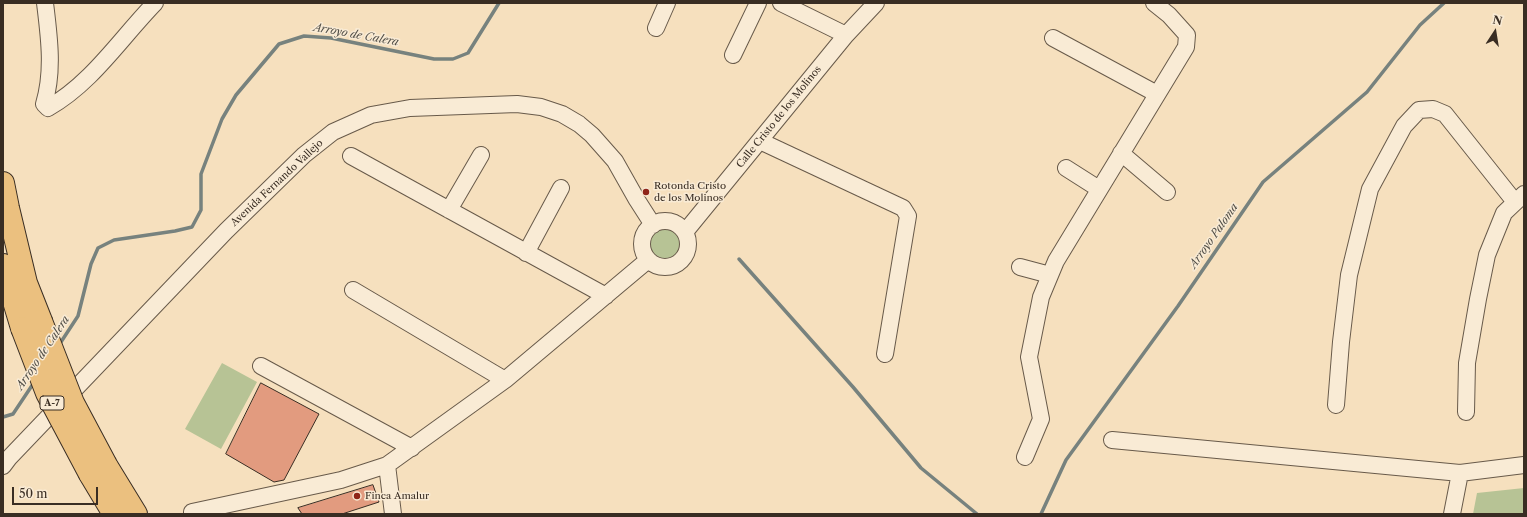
<!DOCTYPE html>
<html>
<head>
<meta charset="utf-8">
<style>
	body { margin:0 }
	#map { position:relative; width:1527px; height:517px; overflow:hidden; background:#f6e0be; font-family:"Libre Caslon Text",serif }
	canvas { display:block }
	.frame { position:absolute; inset:0; border:4px solid #392d23; pointer-events:none }
	.north { position:absolute; left:1475px; top:12px; width:40px; height:40px; -webkit-text-stroke:3px #f9ebd5; paint-order:stroke; rotate:12deg; font-size:11px; font-weight:700; line-height:16px; text-align:center; color:#392d23 }
	.north::after { content:''; display:block; margin:auto; width:14px; height:18px; background:#392d23; clip-path:polygon(50% 0,100% 100%,50% 72%,0 100%) }
	.scale { position:absolute; left:12px; top:487px; width:86px; height:18px; box-sizing:border-box; border:2px solid #392d23; border-top:0; padding-left:5px; font-size:12px; line-height:14px; white-space:nowrap; color:#392d23; -webkit-text-stroke:3px #f9ebd5; paint-order:stroke }
</style>
</head>
<body>
<div id="map">
<canvas width="1527" height="517"></canvas>
<div class="frame"></div>
<div class="north">N</div>
<div class="scale">50 m</div>
</div>
<script>
const ctx = document.querySelector('canvas').getContext('2d');
ctx.lineJoin = 'round';
function fillPath(path, color) {
  ctx.fillStyle = color;
  ctx.fill(path, 'evenodd');
}
function stroke(path, color, width, dash) {
  ctx.strokeStyle = color;
  ctx.lineWidth = width;
  ctx.lineCap = dash ? 'butt' : 'round';
  ctx.setLineDash(dash || []);
  ctx.stroke(path);
}
function write(font, color, halo, rows, align = 'center') {
  ctx.font = font + ' "Libre Caslon Text",serif';
  ctx.lineWidth = 3;
  ctx.setLineDash([]);
  ctx.textBaseline = 'middle';
  ctx.strokeStyle = halo;
  ctx.fillStyle = color;
  for (const [text, x, y, turn = 0] of rows) {
    ctx.save();
    ctx.translate(x, y);
    ctx.rotate((+turn || 0) * Math.PI / 180);
    ctx.textAlign = isNaN(turn) ? turn : align;
    if (halo) ctx.strokeText(text, 0, 0);
    ctx.fillText(text, 0, 0);
    ctx.restore();
  }
}
const green = new Path2D(`
	M649 245a16 16 0 1 1 32 0a16 16 0 1 1-32 0Z
	M 222,363 L 257,382 L 221,449 L 185,429 Z
	M 1524,488 L 1524,514 L 1473,514 L 1477,493 Z`);
const stream = new Path2D(`
	M 739,259 L 853,387 L 921,468 L 977,514
	M 59,345 L 78,316 L 91,264 L 98,248 L 114,240 L 175,231 L 192,227 L 201,210 L 201,174 L 222,119 L 236,95 L 279,44 L 304,36 L 331,38 L 434,59 L 453,59 L 468,53 L 499,3
	M 3,417 L 13,414 L 35,381
	M 1041,514 L 1066,460 L 1178,306 L 1263,182 L 1367,92 L 1420,25 L 1444,3`);
const building = new Path2D(`
	M 261,383 L 319,414 L 284,480 L 274,482 L 226,454 Z
	M 373,485 L 379,502 L 342,514 L 302,514 L 298,508 Z`);
const minor = new Path2D(`
	M 45,3 C 49,36 54,71 44,104 L 48,108 C 92,83 120,39 155,3
	M 781,3 L 846,35
	M 656,28 L 667,3
	M 1053,38 L 1157,94
	M 733,55 L 758,3
	M 760,141 L 903,208 L 908,216 L 885,354
	M 1121,153 L 1167,192
	M 351,156 L 606,296
	M 1066,168 L 1099,189
	M 449,210 L 481,155
	M642 244a23 23 0 1 1 46 0a23 23 0 1 1-46 0Z
	M 685,232 L 846,35 L 876,3
	M 526,253 L 561,188
	M 1020,267 L 1050,275
	M 353,290 L 505,380
	M 261,366 L 412,448
	M 1336,405 L 1341,342 L 1349,275 L 1370,189 L 1404,126 L 1419,110 L 1433,109 L 1445,114 L 1515,202
	M 1466,412 L 1467,363 L 1478,299 L 1487,255 L 1504,213 L 1524,194
	M 1112,440 L 1460,473 L 1524,465
	M 1025,457 L 1041,419 L 1029,357 L 1041,297 L 1056,261 L 1186,47 L 1187,35 L 1169,15 L 1154,3
	M 387,465 L 393,514
	M 3,466 L 9,458 L 226,231 L 304,155 L 333,132 L 371,115 L 410,108 L 517,104 L 541,107 L 562,114 L 579,124 L 592,135 L 615,161 L 637,200 L 653,225
	M 192,512 L 341,480 L 387,465 L 505,380 L 648,260
	M 1452,514 L 1460,473`);
const highway = new Path2D(`
	M 3,183 L 8,208 L 26,283 L 41,321
	M 3,265 L 22,328
	M 106,465 L 136,514
	M 90,474 L 114,514`);
const highwayBridge = new Path2D(`
	M 41,321 L 73,403 L 106,465
	M 22,328 L 47,393 L 90,474`);
const markers = [
	[646,192,4,"#8f2418"],
	[357,496,4,"#8f2418"]
];
const shields = [
	[52,403,24]
];
const shieldNames = [
	["A-7",52,403]
];
const streetNames = [
	["Calle Cristo de los Molinos",779,117,-51],
	["Avenida Fernando Vallejo",277,183,-43]
];
const poiNames = [
	["Rotonda Cristo",654,186],
	["de los Molinos",654,198],
	["Finca Amalur",365,496]
];
const waterNames = [
	["Arroyo de Calera",356,35,10],
	["Arroyo Paloma",1214,236,-55],
	["Arroyo de Calera",43,353,-56]
];
fillPath(green, '#b7c395');
stroke(stream, '#77827e', 3.5);
fillPath(building, '#e29b7f');
stroke(building, '#392d23', 1);
stroke(minor, '#685a4a', 18);
stroke(highway, '#392d23', 24);
stroke(minor, '#f9ebd5', 16);
stroke(highway, '#ebc07f', 22);
stroke(highwayBridge, '#392d23', 24, []);
stroke(highwayBridge, '#ebc07f', 22);
for (const [x, y, r, color] of markers) {
  const dot = new Path2D();
  dot.arc(x, y, r, 0, 2 * Math.PI);
  ctx.fillStyle = color;
  ctx.fill(dot);
  stroke(dot, '#f9ebd5', 1.5);
}
for (const [x, y, w] of shields) {
  const box = new Path2D();
  box.roundRect(x - w / 2, y - 7, w, 14, 3);
  ctx.fillStyle = '#f9ebd5';
  ctx.fill(box);
  stroke(box, '#392d23', 1);
}
write('bold 9px', '#392d23', null, shieldNames);
write('10px', '#392d23', '#f9ebd5', streetNames);
write('10px', '#392d23', '#f9ebd5', poiNames, 'left');
write('italic 11px', '#535049', '#f9ebd5', waterNames);
</script>
</body>
</html>
